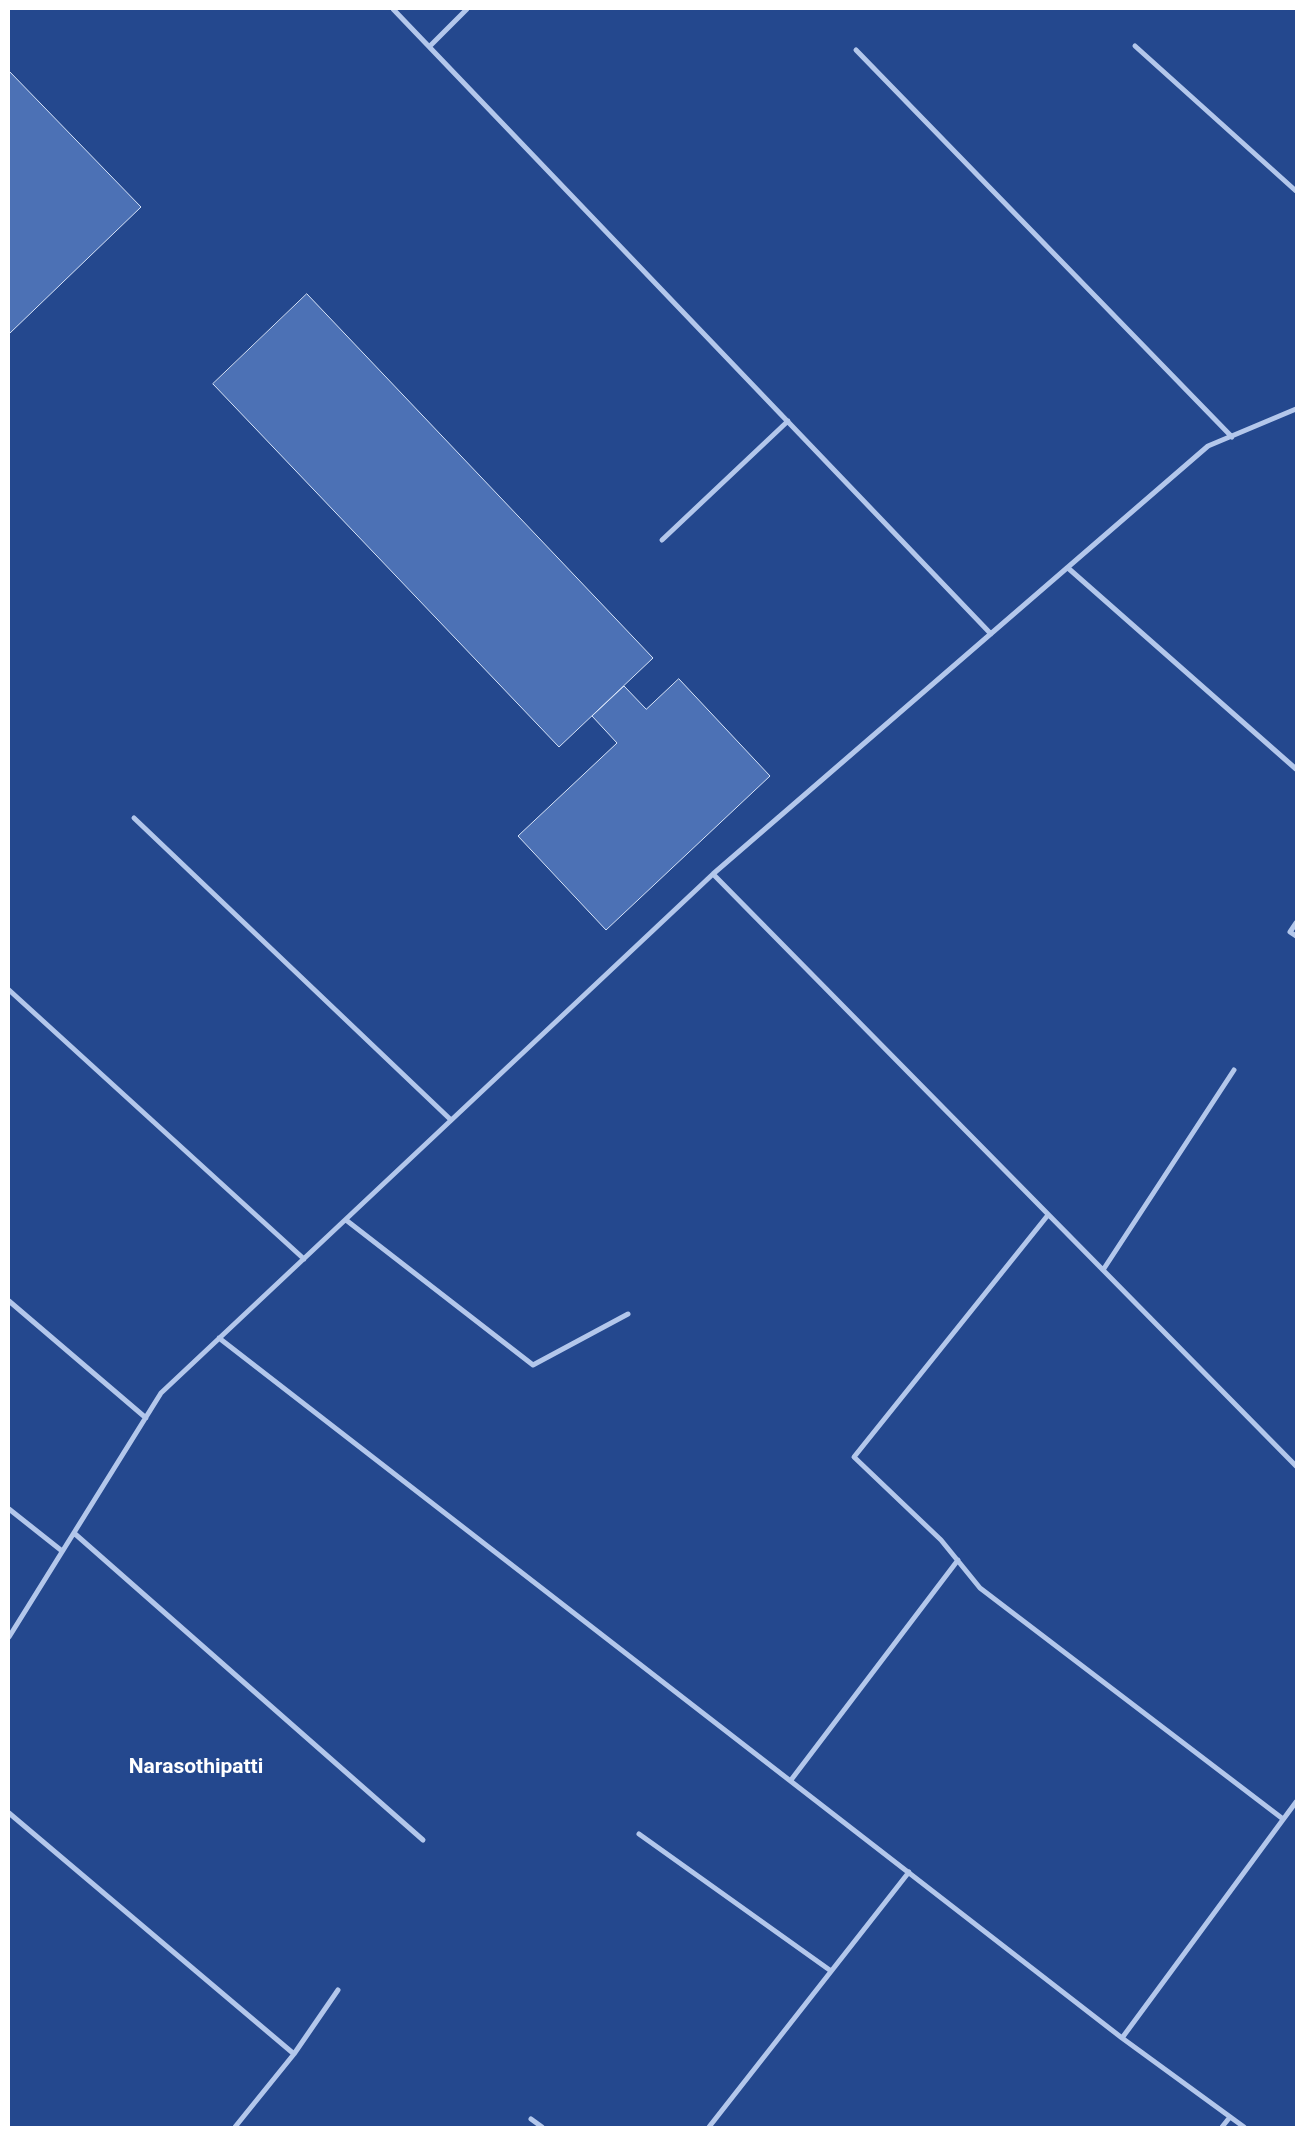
<!DOCTYPE html>
<html>
<head>
<meta charset="utf-8">
<style>
	body { margin:0 }
	#map { position:relative; width:1305px; height:2136px; overflow:hidden; background:#24488e; font-family:Roboto,sans-serif }
	canvas { display:block }
	.frame { position:absolute; inset:0; border:10px solid #fff; pointer-events:none }
</style>
</head>
<body>
<div id="map">
<canvas width="1305" height="2136"></canvas>
<div class="frame"></div>
</div>
<script>
const ctx = document.querySelector('canvas').getContext('2d');
ctx.lineJoin = 'round';
function fillPath(path, color) {
  ctx.fillStyle = color;
  ctx.fill(path, 'evenodd');
}
function stroke(path, color, width, dash) {
  ctx.strokeStyle = color;
  ctx.lineWidth = width;
  ctx.lineCap = dash ? 'butt' : 'round';
  ctx.setLineDash(dash || []);
  ctx.stroke(path);
}
function write(font, color, halo, rows, align = 'center') {
  ctx.font = font + ' Roboto,sans-serif';
  ctx.lineWidth = 4;
  ctx.setLineDash([]);
  ctx.textBaseline = 'middle';
  ctx.strokeStyle = halo;
  ctx.fillStyle = color;
  for (const [text, x, y, turn = 0] of rows) {
    ctx.save();
    ctx.translate(x, y);
    ctx.rotate((+turn || 0) * Math.PI / 180);
    ctx.textAlign = isNaN(turn) ? turn : align;
    if (halo) ctx.strokeText(text, 0, 0);
    ctx.fillText(text, 0, 0);
    ctx.restore();
  }
}
const building = new Path2D(`
	M 9,71 L 141,207 L 9,334 Z
	M 307,294 L 653,658 L 559,747 L 213,384 Z
	M 679,679 L 770,776 L 606,930 L 518,836 L 617,743 L 592,716 L 624,686 L 646,709 Z`);
const minor = new Path2D(`
	M 393,9 L 991,634
	M 430,46 L 467,9
	M 1135,46 L 1296,191
	M 856,50 L 1232,437
	M 662,540 L 788,421
	M 1068,568 L 1296,769
	M 134,818 L 451,1120
	M 713,874 L 1296,1466
	M 1296,923 L 1290,932 L 1296,936
	M 9,990 L 304,1259
	M 1048,1215 L 854,1457 L 941,1540 L 980,1588 L 1283,1819
	M 346,1220 L 533,1365 L 628,1314
	M 1103,1270 L 1234,1070
	M 9,1301 L 146,1418
	M 219,1338 L 1122,2038 L 1244,2127
	M 9,1509 L 62,1551
	M 74,1533 L 423,1840
	M 9,1637 L 161,1393 L 713,874 L 1208,446 L 1296,409
	M 791,1780 L 958,1560
	M 9,1813 L 294,2054
	M 639,1834 L 831,1971
	M 1122,2038 L 1296,1802
	M 531,2119 L 542,2127
	M 235,2127 L 294,2054 L 338,1990
	M 709,2127 L 909,1872
	M 1222,2127 L 1230,2117`);
const districtNames = [
	["Narasothipatti",196,1768]
];
fillPath(building, '#4c71b5');
stroke(building, '#d8e4f8', 1);
stroke(minor, '#b3c7eb', 5);
write('bold 21px', '#fff', '#24488e', districtNames);
</script>
</body>
</html>
